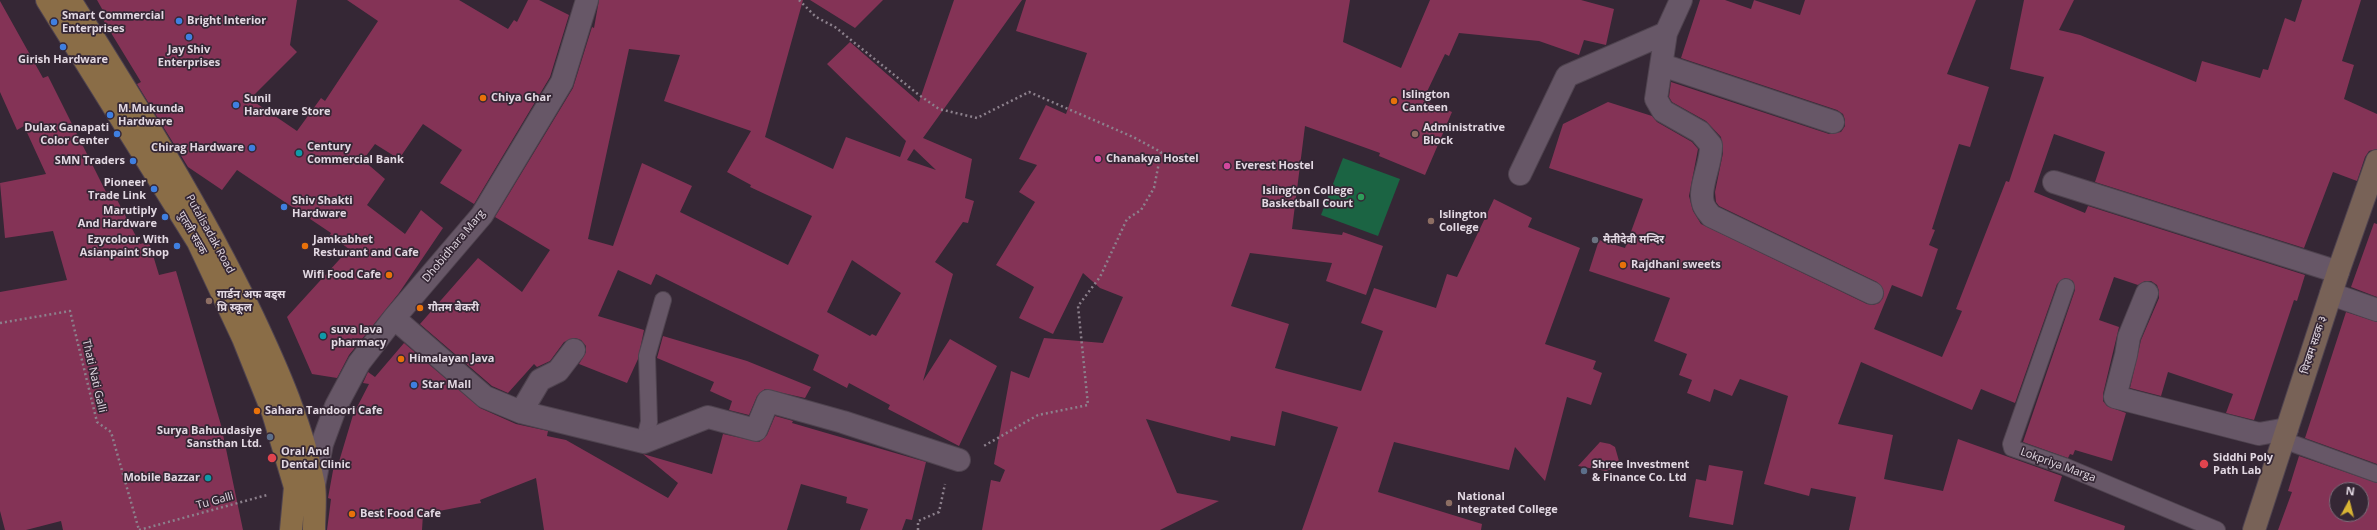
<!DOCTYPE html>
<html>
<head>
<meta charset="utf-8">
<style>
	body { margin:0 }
	#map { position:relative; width:2377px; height:530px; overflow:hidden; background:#352735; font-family:"Open Sans",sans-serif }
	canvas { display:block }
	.north { position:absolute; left:2329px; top:482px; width:40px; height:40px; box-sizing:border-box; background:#352735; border:1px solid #7a6e7a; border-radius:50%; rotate:7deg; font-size:11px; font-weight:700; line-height:16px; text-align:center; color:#e2d8e2 }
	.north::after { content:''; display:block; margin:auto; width:14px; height:18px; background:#d9b434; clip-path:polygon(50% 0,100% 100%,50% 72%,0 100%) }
</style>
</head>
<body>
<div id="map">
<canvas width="2377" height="530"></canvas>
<div class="north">N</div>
</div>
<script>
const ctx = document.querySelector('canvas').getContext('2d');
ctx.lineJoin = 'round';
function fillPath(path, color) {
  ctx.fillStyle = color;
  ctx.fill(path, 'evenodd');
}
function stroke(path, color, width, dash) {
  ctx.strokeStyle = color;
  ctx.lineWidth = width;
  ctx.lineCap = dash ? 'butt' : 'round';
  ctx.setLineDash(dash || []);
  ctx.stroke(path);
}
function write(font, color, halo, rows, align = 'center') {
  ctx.font = font + ' "Open Sans","Noto Sans Devanagari",sans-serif';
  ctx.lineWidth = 3.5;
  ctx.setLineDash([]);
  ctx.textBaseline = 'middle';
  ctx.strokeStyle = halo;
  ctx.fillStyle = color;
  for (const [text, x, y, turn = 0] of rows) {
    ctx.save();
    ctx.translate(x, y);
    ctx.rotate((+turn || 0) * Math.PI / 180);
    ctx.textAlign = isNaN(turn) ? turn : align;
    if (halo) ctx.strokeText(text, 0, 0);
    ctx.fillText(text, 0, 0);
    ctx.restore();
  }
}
const green = new Path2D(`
	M 1343,158 L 1400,179 L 1378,236 L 1321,215 Z`);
const building = new Path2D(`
	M 97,0 L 297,0 L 290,45 L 297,52 L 250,99 L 297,131 L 321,98 L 325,101 L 378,21 L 347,0 L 459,0 L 508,29 L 514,20 L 517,22 L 528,0 L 539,0 L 569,15 L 550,77 L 474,204 L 440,183 L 462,150 L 423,124 L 399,159 L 375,144 L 363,160 L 385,179 L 367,205 L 405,234 L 421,210 L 443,228 L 399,293 L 349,355 L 337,378 L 312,374 L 287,317 L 349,249 L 330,235 L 331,233 L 237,170 L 222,190 L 188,167 L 137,84 L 141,82 L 102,18 L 106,16 Z
	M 599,0 L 803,0 L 765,137 L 833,169 L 846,137 L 900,157 L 906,141 L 827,64 L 850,42 L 919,102 L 954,0 L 1022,0 L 923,138 L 972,159 L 965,198 L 974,201 L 968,223 L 963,222 L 935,262 L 953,274 L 923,381 L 950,339 L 997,366 L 959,446 L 888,409 L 890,405 L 849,383 L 847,388 L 813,370 L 819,355 L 656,274 L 651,285 L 618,270 L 598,316 L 644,330 L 638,359 L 627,383 L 579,364 L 586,352 L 586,346 L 581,340 L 575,338 L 564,342 L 550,361 L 537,367 L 534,364 L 508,393 L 492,386 L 420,324 L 478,258 L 522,292 L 550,250 L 495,217 L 573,88 L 592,27 L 594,28 ZM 629,49 L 680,55 L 664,101 L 751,131 L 727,172 L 751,185 L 750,187 L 812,216 L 788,265 L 680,212 L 692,186 L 642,163 L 613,246 L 588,239 ZM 914,149 L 936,170 L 907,160 ZM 852,260 L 901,293 L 876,336 L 872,334 L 870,336 L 827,312 Z
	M 810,0 L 883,0 L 855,28 Z
	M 1026,0 L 1350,0 L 1343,42 L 1401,68 L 1430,0 L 1581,0 L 1614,9 L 1606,45 L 1584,40 L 1579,55 L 1539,41 L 1459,33 L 1449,56 L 1445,54 L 1423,100 L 1452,112 L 1425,175 L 1379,156 L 1380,153 L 1305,126 L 1292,229 L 1342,235 L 1343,232 L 1383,246 L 1366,295 L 1326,281 L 1332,263 L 1250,253 L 1231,306 L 1289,324 L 1275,368 L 1361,391 L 1383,331 L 1361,323 L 1374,288 L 1436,308 L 1447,274 L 1457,277 L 1494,199 L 1532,218 L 1528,227 L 1580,248 L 1545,344 L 1596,361 L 1593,369 L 1602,373 L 1591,405 L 1567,397 L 1545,481 L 1515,447 L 1509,470 L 1394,442 L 1378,492 L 1482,524 L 1481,530 L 1302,530 L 1338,427 L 1282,411 L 1275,446 L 1231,436 L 1230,441 L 1146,419 L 1177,493 L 1219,501 L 1160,530 L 982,530 L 991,480 L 1000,482 L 1005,470 L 994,464 L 1011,371 L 1029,378 L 1044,338 L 1103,343 L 1123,297 L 1100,288 L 1083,273 L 1053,334 L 1019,318 L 1034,287 L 996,265 L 1035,202 L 1019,192 L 1037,165 L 1019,159 L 1046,105 L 1066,114 L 1087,53 L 1016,31 Z
	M 1700,0 L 1725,0 L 1751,9 L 1754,0 L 1800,15 L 1805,0 L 1976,0 L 1947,74 L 1989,87 L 1970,147 L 1959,144 L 1932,229 L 1935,230 L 1929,245 L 1938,249 L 1922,297 L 1892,285 L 1874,329 L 1942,357 L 1962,311 L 1956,309 L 2006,181 L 2009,182 L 2044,77 L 2010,69 L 2024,0 L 2074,0 L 2059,30 L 2080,35 L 2196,82 L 2202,61 L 2260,78 L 2263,69 L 2268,70 L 2285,18 L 2295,22 L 2302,0 L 2361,0 L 2342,61 L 2354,65 L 2344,99 L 2377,114 L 2377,149 L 2369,151 L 2365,157 L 2357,181 L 2333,172 L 2304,248 L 2095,182 L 2105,152 L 2054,134 L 2034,192 L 2085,213 L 2088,206 L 2305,275 L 2297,301 L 2294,300 L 2254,420 L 2226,413 L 2233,394 L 2168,372 L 2161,396 L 2130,388 L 2141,340 L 2159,298 L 2159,291 L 2157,285 L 2151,281 L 2145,281 L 2138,285 L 2114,277 L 2099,320 L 2119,327 L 2103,394 L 2103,401 L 2107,406 L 2126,413 L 2112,461 L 2075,450 L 2073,455 L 2070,454 L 2068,458 L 2023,442 L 2075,290 L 2073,281 L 2065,278 L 2057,284 L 2015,403 L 1981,389 L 1972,410 L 1861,362 L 1838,424 L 1893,435 L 1884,479 L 1943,491 L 1958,439 L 2062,476 L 2054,501 L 2125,526 L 2124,530 L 1849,530 L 1856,497 L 1811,488 L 1809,496 L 1764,484 L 1788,396 L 1740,379 L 1732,396 L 1714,389 L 1710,402 L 1687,393 L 1692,380 L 1679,375 L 1687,354 L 1654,341 L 1670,298 L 1589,271 L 1599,240 L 1625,248 L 1643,199 L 1549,168 L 1563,124 L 1608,102 L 1652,116 L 1657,122 L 1692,142 L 1698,149 L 1689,196 L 1693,211 L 1701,224 L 1867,304 L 1873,305 L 1879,303 L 1883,298 L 1884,292 L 1877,282 L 1719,206 L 1716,202 L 1715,192 L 1723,153 L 1721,137 L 1706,121 L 1672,102 L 1669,97 L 1671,82 L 1829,134 L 1841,132 L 1845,126 L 1845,120 L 1843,114 L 1837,110 L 1681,58 Z
	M 0,1 L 43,78 L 48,76 L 106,192 L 112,190 L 140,244 L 149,242 L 159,275 L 176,271 L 221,425 L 243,530 L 63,530 L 61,521 L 26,530 L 5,530 L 0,511 L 0,292 L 67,280 L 53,231 L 5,238 L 0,183 L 46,174 L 24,126 L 17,130 L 0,92 Z
	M 2374,223 L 2377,224 L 2377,297 L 2351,287 Z
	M 2346,312 L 2377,322 L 2377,464 L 2305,438 Z
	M 663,336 L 747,361 L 811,387 L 805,398 L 765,389 L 757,396 L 749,415 L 729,410 L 732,401 L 710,391 L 714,382 L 657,358 Z
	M 404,343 L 480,408 L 516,424 L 548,431 L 547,436 L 566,440 L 668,498 L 678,483 L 643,454 L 712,474 L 723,434 L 759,442 L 767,435 L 775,416 L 793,421 L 792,423 L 926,462 L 912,520 L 906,519 L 902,530 L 860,530 L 868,509 L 846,503 L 847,497 L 801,484 L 787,530 L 544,530 L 536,478 L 480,500 L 481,503 L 423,514 L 422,530 L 327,530 L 331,499 L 328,498 L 334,465 L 338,465 L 353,415 L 369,384 L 363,383 L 368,372 L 375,377 Z
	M 1600,442 L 1610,444 L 1615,447 L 1619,461 L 1614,468 L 1606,471 L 1578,466 Z
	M 2299,456 L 2377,483 L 2377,530 L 2278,530 L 2292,492 L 2288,491 ZM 2337,490 L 2361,490 L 2361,514 L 2337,514 Z
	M 1709,465 L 1743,471 L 1733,525 L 1689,517 L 1696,479 L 1706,481 Z`);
const path = new Path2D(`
	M 799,0 L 816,17 L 835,27 L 919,95 L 939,109 L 977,118 L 1029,92 L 1133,137 L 1161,152 L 1154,188 L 1141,210 L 1127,219 L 1100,277 L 1078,306 L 1088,405 L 1038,415 L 982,447
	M 0,323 L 70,311 L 97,422 L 111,432 L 139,530
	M 139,530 L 267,495
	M 918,530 L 918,521 L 939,512 L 945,484`);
const lane = new Path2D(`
	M 2066,287 L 2011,444 L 2012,448 L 2064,466 L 2217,530
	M 2283,440 L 2377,474
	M 644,442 L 649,422 L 647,356 L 663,300`);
const street = new Path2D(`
	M 1681,0 L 1666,33 L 1656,99 L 1663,111 L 1700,132 L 1711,145 C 1712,163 1698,188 1703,203 C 1704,208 1708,212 1711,216 L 1872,293
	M 1662,65 L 1833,122
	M 1520,174 L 1567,76 L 1666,33
	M 2054,182 L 2338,272
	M 2147,293 L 2129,337 L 2126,355 L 2115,397 L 2259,434 L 2287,429
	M 2331,294 L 2377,310
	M 394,318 L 485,397 L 521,412 L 644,442 L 708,417 L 756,430 L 768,401 L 843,422 L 959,460
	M 521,412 L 540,380 L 558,371 L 574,350
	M 314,486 L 322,444 L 336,406 L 359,363 L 394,318 L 482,215 L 562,82 L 587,0`);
const secondary = new Path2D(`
	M 2254,530 L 2338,272 L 2377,161`);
const primary = new Path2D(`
	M 47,0 L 198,242 L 243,338 L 273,413 L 295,487 L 291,530
	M 70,0 C 135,103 200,207 253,317 C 278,370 303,427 314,485 C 316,499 314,516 314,530`);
const markers = [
	[179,21,4,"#3f7fe0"],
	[54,22,4,"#3f7fe0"],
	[189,37,4,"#3f7fe0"],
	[63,47,4,"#3f7fe0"],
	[483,98,4,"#e8710a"],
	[1394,101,4,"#e8710a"],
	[236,105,4,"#3f7fe0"],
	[110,115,4,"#3f7fe0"],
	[117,134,4,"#3f7fe0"],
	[1415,134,4,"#8d6e63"],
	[252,148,4,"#3f7fe0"],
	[299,153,4,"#0f9aa8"],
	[1098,159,4,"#d1479c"],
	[133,161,4,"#3f7fe0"],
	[1227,166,4,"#d1479c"],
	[154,189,4,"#3f7fe0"],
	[1361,197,4,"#2e9e5b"],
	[284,207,4,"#3f7fe0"],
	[165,217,4,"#3f7fe0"],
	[1431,221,4,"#8d6e63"],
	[1595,240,4,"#6b7280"],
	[177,246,4,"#3f7fe0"],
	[305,246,4,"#e8710a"],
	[1623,265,4,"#e8710a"],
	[389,275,4,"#e8710a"],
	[209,301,4,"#8d6e63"],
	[420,308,4,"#e8710a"],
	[323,336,4,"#0f9aa8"],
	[401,359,4,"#e8710a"],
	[414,385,4,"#3f7fe0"],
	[257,411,4,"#e8710a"],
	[270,437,4,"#5c6f8a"],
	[272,458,5,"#e0444e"],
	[2204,464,5,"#e0444e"],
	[1584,471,4,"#5c6f8a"],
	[208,478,4,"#0f9aa8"],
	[1449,503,4,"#8d6e63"],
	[352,514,4,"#e8710a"]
];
const poiNames = [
	["Smart Commercial",62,16],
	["Enterprises",62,29],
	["Bright Interior",187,21],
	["Jay Shiv",189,50,"center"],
	["Enterprises",189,63,"center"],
	["Girish Hardware",63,60,"center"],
	["Islington",1402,95],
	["Canteen",1402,108],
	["Chiya Ghar",491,98],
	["Sunil",244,99],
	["Hardware Store",244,112],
	["M.Mukunda",118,109],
	["Hardware",118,122],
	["Dulax Ganapati",109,128,"right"],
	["Color Center",109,141,"right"],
	["Administrative",1423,128],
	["Block",1423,141],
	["Century",307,147],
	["Commercial Bank",307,160],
	["Chirag Hardware",244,148,"right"],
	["Chanakya Hostel",1106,159],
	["SMN Traders",125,161,"right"],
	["Everest Hostel",1235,166],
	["Pioneer",146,183,"right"],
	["Trade Link",146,196,"right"],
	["Islington College",1353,191,"right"],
	["Basketball Court",1353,204,"right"],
	["Shiv Shakti",292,201],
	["Hardware",292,214],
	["Marutiply",157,211,"right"],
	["And Hardware",157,224,"right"],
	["Islington",1439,215],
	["College",1439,228],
	["Ezycolour With",169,240,"right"],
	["Asianpaint Shop",169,253,"right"],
	["Jamkabhet",313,240],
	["Resturant and Cafe",313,253],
	["मैतीदेवी मन्दिर",1603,240],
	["Rajdhani sweets",1631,265],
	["Wifi Food Cafe",381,275,"right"],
	["गार्डन अफ बड्स",217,295],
	["प्रि स्कूल",217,308],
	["गौतम बेकरी",428,308],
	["suva lava",331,330],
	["pharmacy",331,343],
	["Himalayan Java",409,359],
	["Star Mall",422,385],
	["Sahara Tandoori Cafe",265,411],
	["Surya Bahuudasiye",262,431,"right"],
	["Sansthan Ltd.",262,444,"right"],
	["Oral And",281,452],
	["Dental Clinic",281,465],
	["Siddhi Poly",2213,458],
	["Path Lab",2213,471],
	["Shree Investment",1592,465],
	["& Finance Co. Ltd",1592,478],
	["Mobile Bazzar",200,478,"right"],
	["National",1457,497],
	["Integrated College",1457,510],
	["Best Food Cafe",360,514]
];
const streetNames = [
	["पुतली सडक",192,233,60],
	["Putalisadak Road",210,234,61],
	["Dhobidhara Marg",454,246,-50],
	["थिरबम सडक ३",2314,345,-72],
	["Thati Nati Galli",94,376,77],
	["Lokpriya Marga",2058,465,20],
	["Tu Galli",215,501,-15]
];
fillPath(green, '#1b6443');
fillPath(building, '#843356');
stroke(lane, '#4f434f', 18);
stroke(street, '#4f434f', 24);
stroke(secondary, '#4f434f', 24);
stroke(primary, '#4f434f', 24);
stroke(path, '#8c808c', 2.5, [2, 3]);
stroke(lane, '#675767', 16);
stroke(street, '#675767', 22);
stroke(secondary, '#786257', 22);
stroke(primary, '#8a6d47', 22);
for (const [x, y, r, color] of markers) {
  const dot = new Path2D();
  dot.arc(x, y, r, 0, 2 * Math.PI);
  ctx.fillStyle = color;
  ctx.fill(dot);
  stroke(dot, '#352735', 1.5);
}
write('bold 11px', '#e2d8e2', '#352735', poiNames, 'left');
write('11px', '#e2d8e2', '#352735', streetNames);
</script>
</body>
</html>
